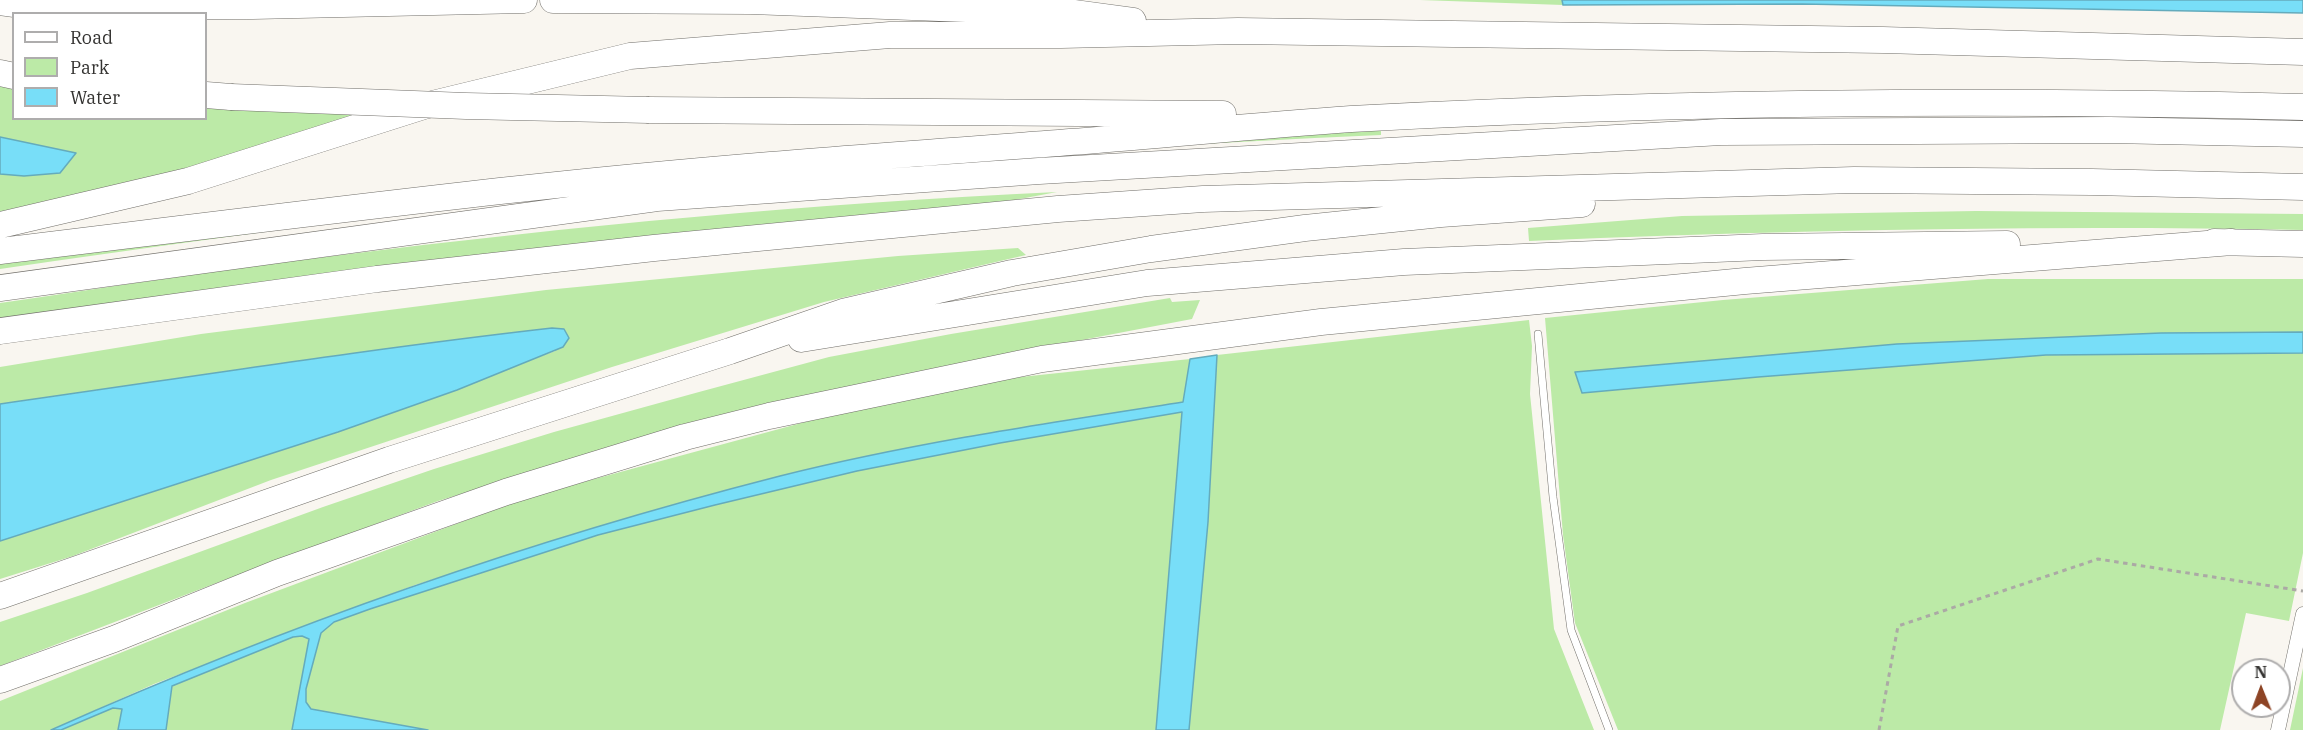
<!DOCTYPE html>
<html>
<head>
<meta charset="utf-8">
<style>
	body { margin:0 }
	#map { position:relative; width:2303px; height:730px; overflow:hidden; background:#f9f6f0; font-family:"IBM Plex Serif",serif }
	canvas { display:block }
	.legend { position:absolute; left:12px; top:12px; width:195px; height:108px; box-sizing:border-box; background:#fff; border:2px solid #aeadad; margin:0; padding:8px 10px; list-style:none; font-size:18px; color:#343331 }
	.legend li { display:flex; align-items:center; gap:12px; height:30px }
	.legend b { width:30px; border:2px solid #aeadad }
	.north { position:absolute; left:2231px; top:658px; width:60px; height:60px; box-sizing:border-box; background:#fff; border:2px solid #aeadad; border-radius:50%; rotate:359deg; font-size:16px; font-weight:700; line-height:24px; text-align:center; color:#343331 }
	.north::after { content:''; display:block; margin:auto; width:21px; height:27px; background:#8d4425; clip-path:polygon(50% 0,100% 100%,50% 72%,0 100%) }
</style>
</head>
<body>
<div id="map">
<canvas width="2303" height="730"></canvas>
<ul class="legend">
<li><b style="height:8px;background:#fff"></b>Road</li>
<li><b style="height:16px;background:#bceaa7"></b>Park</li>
<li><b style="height:16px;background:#78def8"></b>Water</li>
</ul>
<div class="north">N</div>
</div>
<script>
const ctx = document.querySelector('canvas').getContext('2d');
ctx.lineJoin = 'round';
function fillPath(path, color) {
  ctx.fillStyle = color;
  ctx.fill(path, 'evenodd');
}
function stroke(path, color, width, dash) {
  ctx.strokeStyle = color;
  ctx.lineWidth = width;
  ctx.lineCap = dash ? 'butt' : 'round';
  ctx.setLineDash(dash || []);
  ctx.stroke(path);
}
const green = new Path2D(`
	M 1420,0 L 1562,0 L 1563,5 Z
	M 0,79 L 13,82 L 14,118 L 206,118 L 206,97 L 387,103 L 186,174 L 0,219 Z
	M 1381,128 L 1381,135 C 1204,143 1028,153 852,167 C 567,190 283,228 0,269 L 0,260 C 226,230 452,201 679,179 C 912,156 1147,141 1381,128 Z
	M 1057,192 L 956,211 L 0,320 L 0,303 C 111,287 222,269 333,256 C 573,226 815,203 1057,192 Z
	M 1976,211 L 2303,214 L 2303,230 C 2045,225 1787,230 1529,241 L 1528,228 L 1682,216 Z
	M 1018,248 L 1026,255 L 824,302 L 612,367 L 271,480 L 73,556 L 0,579 L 0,541 L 338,432 L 555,351 L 552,328 C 367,349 184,378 0,404 L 0,367 L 201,334 L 546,290 L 898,256 Z
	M 1988,279 L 2303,279 L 2303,332 L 2161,333 L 1897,344 L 1576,372 L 1582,393 L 1758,377 L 2046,355 L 2303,353 L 2303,553 L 2289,621 L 2246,613 L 2220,730 L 1618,730 L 1575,623 L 1563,535 L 1545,318 L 1723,300 Z
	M 1170,298 L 1172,302 L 1200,300 L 1192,319 L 951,365 L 830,391 L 559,464 L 438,501 L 219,582 L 0,666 L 0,622 L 87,593 L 323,507 L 434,469 L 554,432 L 699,392 L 829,357 L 951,334 Z
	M 1529,320 L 1532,346 L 1530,394 L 1554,629 L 1594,730 L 1189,730 L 1208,522 L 1217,355 Z
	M 1190,359 L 1183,402 L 1042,424 L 910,449 L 782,476 L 658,509 L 415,585 L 154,684 L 51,730 L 0,730 L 0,701 L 245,603 L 528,497 L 853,409 L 1002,379 Z
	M 1182,412 L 1156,730 L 428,730 L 311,709 L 306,702 L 306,689 L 321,633 L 334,622 L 370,609 C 446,585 522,558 598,535 C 789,479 986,442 1182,412 Z
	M 302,636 L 309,639 L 292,730 L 166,730 L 172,686 L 293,637 Z
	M 2303,668 L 2303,730 L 2290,730 Z
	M 113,708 L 122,709 L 118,730 L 61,730 Z`);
const water = new Path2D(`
	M 1562,0 L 2303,0 L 2303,13 L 1802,4 L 1563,5 Z
	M 0,137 L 76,153 L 60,173 L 24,176 L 0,174 Z
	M 552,328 L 564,329 L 569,338 L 563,347 L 457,390 L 338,432 L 0,541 L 0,404 C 184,378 367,349 552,328 Z
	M 2303,332 L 2303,353 L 2046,355 L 1758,377 L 1582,393 L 1575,372 L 1897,344 L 2161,333 Z
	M 1217,355 L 1208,522 L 1189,730 L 1156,730 L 1182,412 L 1000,443 L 857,471 L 715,505 L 598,535 L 370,609 L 334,622 L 321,633 L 306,689 L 306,702 L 311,709 L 428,730 L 292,730 L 309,639 L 302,636 L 293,637 L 172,686 L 166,730 L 118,730 L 122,709 L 113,708 L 61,730 L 51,730 C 286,625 530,540 780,476 C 912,443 1048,423 1183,402 L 1190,359 Z`);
const path = new Path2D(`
	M 1879,730 L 1898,626 L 2098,559 L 2303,591`);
const service = new Path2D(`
	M 1538,334 L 1553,497 L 1571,630 L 1609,730`);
const minor = new Path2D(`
	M 2278,730 L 2303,614`);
const motorway = new Path2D(`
	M 553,0 L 751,1 L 1074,13 L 1133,21
	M 0,2 L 35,7 L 253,6 L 524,0
	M 0,73 L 14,76
	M 206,95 L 231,97
	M 649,110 L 1223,114
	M 0,225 L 188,181 L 424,106 L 630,56 L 890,35 L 1061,35 L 1238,31 L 1883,40 L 2303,52
	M 2214,242 L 2303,244
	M 0,251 C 173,230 346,208 519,189 C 707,168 896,155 1085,141 C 1174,134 1263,125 1351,119 C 1668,102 1986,99 2303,107
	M 0,288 L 657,198 L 1039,171 L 1721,132 L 2110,130 L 2303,134
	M 0,331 L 377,279 L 654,248 L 1058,209 L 1203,199 L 1854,180 L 2092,182 L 2303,187
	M 801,339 L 1147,283 L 1404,262 L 1763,247 L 2007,244
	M 0,596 L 389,460 L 730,351 L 843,312 L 1012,273 L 1151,249 L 1305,228 L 1441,214 L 1582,204
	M 0,680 L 114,639 L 277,573 L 506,492 L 685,437 L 769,416 L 1042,359 L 1321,322 L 1745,281 L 2232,242`);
const motorwayBridge = new Path2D(`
	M 231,97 L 466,106 L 649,110`);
fillPath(green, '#bceaa7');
fillPath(water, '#78def8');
stroke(water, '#64abbc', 1.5);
stroke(service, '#716f6a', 8);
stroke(minor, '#716f6a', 15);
stroke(motorway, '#716f6a', 27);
stroke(path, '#aba9a5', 3, [4.5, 4.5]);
stroke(service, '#fff', 7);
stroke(minor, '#fff', 14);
stroke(motorway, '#fff', 26);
stroke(motorwayBridge, '#716f6a', 27, []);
stroke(motorwayBridge, '#fff', 26);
</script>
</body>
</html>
